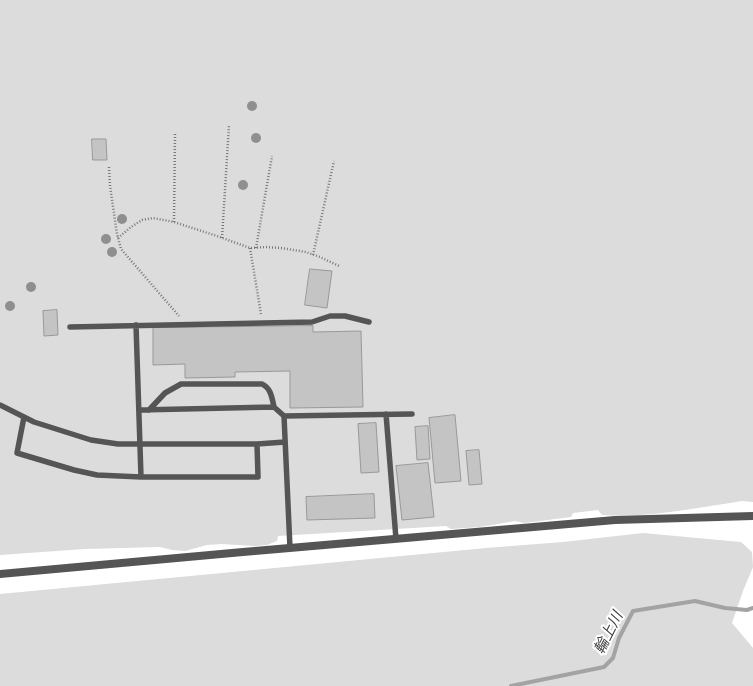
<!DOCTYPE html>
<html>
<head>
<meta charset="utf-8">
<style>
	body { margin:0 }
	canvas { display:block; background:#fff }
</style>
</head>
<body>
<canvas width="753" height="686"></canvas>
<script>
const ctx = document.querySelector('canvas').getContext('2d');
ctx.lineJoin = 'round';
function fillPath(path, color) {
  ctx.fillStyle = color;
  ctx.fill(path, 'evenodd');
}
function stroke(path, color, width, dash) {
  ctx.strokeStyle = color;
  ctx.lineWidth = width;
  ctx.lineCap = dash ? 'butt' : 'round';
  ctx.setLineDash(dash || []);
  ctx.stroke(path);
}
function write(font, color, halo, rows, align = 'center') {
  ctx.font = font + ' Helvetica,"Noto Sans JP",sans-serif';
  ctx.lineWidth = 4;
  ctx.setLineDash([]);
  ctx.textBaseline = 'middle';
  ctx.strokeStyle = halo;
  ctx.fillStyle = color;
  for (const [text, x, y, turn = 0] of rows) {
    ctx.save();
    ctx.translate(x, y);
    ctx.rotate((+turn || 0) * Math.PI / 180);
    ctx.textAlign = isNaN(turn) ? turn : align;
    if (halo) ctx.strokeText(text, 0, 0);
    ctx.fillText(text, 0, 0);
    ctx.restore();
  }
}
const green = new Path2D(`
	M 0,0 L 753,0 L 753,502 L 742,501 C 696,508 649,518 602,515 L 598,510 L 573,513 L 571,517 L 524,523 L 515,521 L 480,527 L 451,529 L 446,526 L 278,536 L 277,541 L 267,545 L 255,546 L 221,544 L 207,545 L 185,551 L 172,550 L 160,547 L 85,549 L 0,555 Z
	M 643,533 L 741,542 L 752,552 L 753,567 L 743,591 L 732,623 L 753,648 L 753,686 L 0,686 L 0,594 L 486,548 L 563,542 Z`);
const stream = new Path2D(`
	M 511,686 L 604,667 L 613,658 L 619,638 L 633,611 L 695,601 L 725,608 L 747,610 L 753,608`);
const building = new Path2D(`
	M 92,139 L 106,139 L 107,160 L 93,160 Z
	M 310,269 L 332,271 L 327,308 L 305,305 Z
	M 57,310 L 58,335 L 44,336 L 43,311 Z
	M 313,326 L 313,332 L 361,331 L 363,407 L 290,408 L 290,371 L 235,372 L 235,377 L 185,378 L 185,364 L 153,365 L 153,328 Z
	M 455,415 L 461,481 L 435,483 L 429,418 Z
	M 376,423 L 379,472 L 361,473 L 358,424 Z
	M 428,426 L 430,459 L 417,460 L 415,427 Z
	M 479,450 L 482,484 L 469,485 L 466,451 Z
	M 428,463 L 434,517 L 402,520 L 396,466 Z
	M 374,494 L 375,518 L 307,520 L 306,497 Z`);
const path = new Path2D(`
	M 109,167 L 110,186 L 117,234 L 121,249 L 179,316
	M 174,222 L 175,134
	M 118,238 L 131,227 L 142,220 L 153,218 L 174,222 L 217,236 L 250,248 L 266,247 L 281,248 L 306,252 L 320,257 L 339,266
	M 222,238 L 229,125
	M 250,248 L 261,314
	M 256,248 L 272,156
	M 313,255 L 334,161`);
const service = new Path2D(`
	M 136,325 L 141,477
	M 70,327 L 312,322 L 330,316 L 345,316 L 369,322
	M 0,405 L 34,422 L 91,440 L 118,444 L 257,444 L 258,477 L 141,477 L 97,475 L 74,470 L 17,453 L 24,417
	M 139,410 L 274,407 L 284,416 L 290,548
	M 149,410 L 165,393 L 181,384 L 262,384 C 271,388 272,398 274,407
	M 386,414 L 396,539
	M 284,416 L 412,414
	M 257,444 L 285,442`);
const tertiary = new Path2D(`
	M 0,574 L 243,552 L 615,520 L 753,516`);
const trees = [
	[252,106],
	[256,138],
	[243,185],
	[122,219],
	[106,239],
	[112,252],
	[31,287],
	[10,306]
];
const waterNames = [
	["輪上川",609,633,-63]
];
fillPath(green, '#dcdcdc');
stroke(stream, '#a3a3a3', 4);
fillPath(building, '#c4c4c4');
stroke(building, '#999', 1);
stroke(path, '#777', 2.5, [1, 2]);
stroke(service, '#555', 5.5);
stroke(tertiary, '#555', 8);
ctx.fillStyle = '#8f8f8f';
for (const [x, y] of trees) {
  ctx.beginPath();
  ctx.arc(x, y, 5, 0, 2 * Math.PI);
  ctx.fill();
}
write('italic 15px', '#444', '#fff', waterNames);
</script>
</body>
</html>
